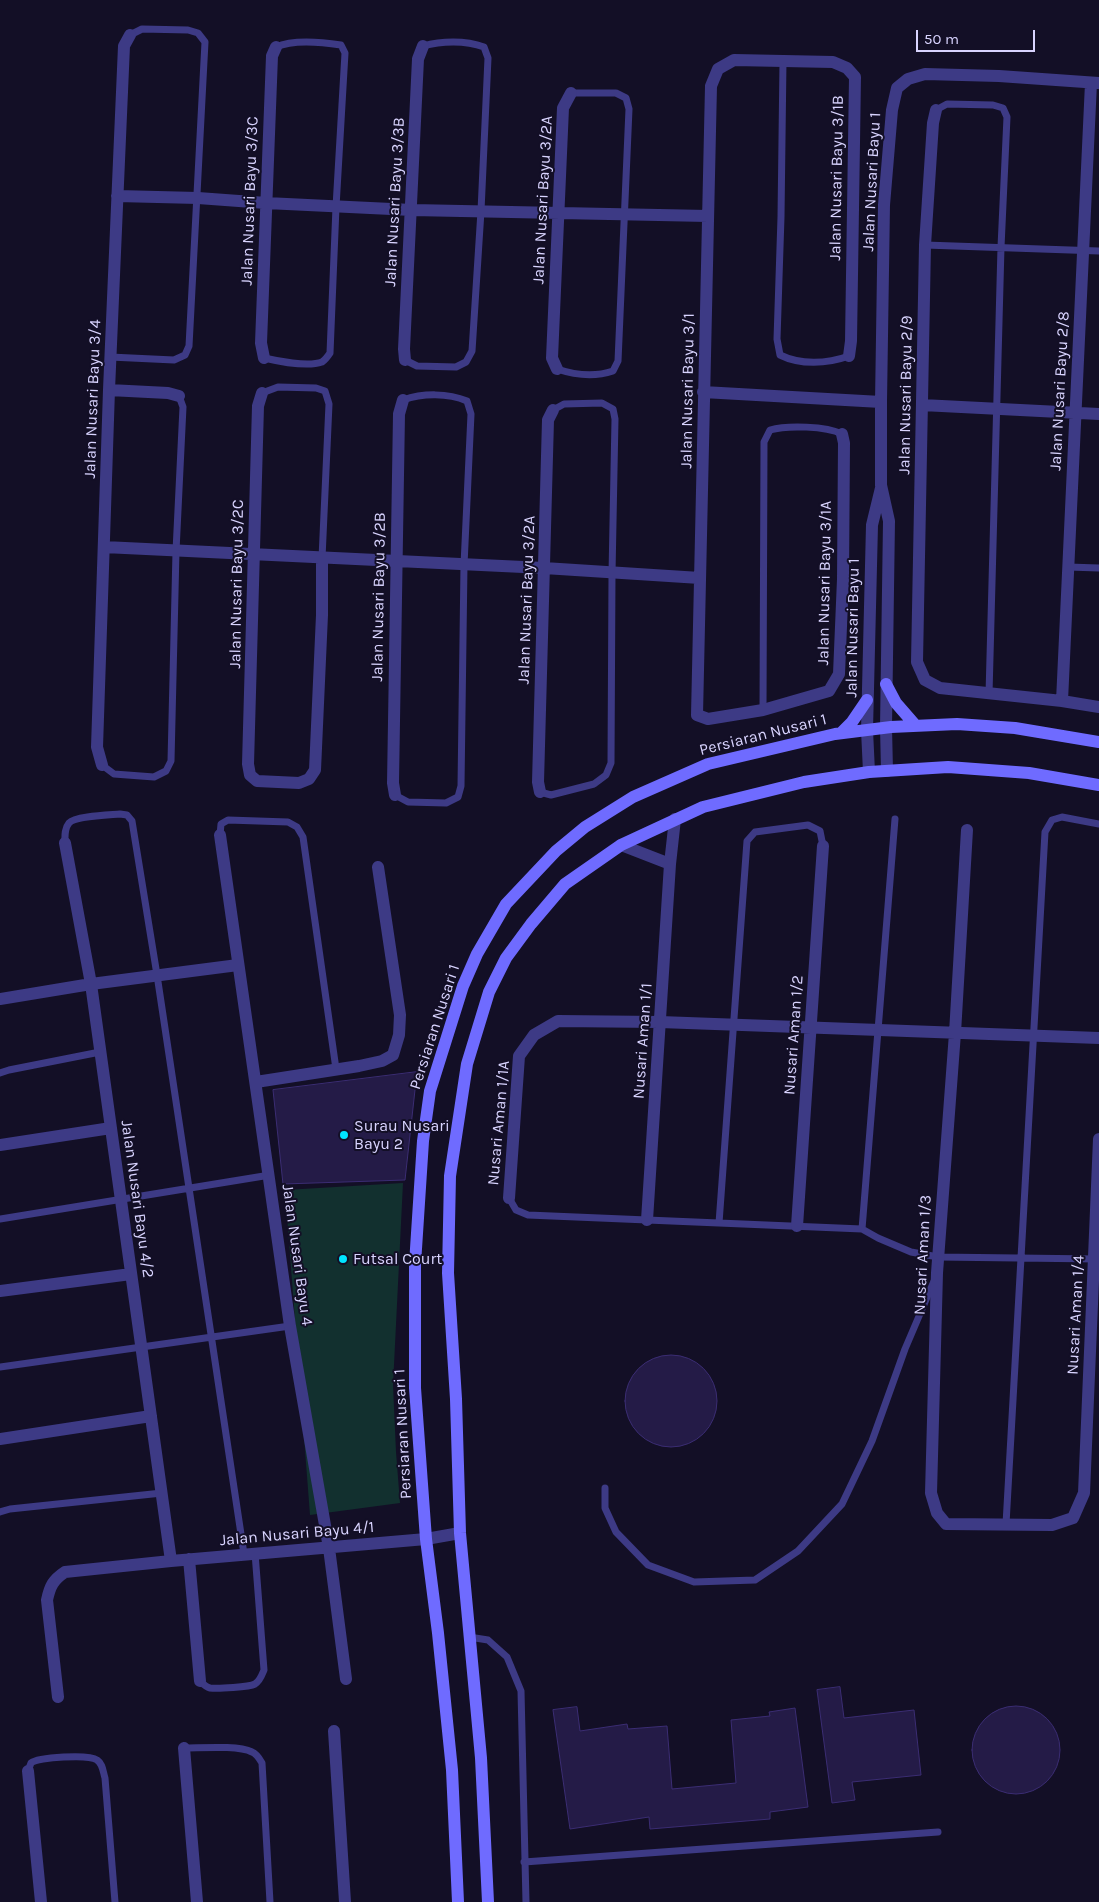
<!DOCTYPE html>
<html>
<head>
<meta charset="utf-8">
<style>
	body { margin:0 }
	#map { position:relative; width:1099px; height:1902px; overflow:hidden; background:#130f26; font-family:Karla,sans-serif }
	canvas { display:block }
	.scale { position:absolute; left:916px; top:30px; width:119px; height:22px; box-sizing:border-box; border:2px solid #d9d4ff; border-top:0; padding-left:6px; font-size:15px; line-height:18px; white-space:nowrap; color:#d9d4ff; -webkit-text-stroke:4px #130f26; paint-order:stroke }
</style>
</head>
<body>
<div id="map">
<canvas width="1099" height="1902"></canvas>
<div class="scale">50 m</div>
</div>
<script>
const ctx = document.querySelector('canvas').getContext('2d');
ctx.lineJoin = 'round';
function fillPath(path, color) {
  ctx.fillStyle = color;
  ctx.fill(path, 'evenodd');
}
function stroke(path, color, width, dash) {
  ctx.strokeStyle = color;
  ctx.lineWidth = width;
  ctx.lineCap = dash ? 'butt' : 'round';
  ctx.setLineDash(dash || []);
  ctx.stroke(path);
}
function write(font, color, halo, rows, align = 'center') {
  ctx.font = font + ' Karla,sans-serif';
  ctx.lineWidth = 4;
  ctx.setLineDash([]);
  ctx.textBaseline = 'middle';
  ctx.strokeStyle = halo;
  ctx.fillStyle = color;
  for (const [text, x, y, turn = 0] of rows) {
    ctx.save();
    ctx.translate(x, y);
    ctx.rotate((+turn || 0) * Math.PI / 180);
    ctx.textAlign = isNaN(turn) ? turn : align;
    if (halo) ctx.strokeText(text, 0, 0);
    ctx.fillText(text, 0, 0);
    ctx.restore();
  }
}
const green = new Path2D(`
	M 403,1183 L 393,1385 L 396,1452 L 400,1503 L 310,1515 L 285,1190 Z`);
const building = new Path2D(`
	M 417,1072 L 405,1180 L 283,1184 L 273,1090 Z
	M625 1401a46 46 0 1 1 92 0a46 46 0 1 1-92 0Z
	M 840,1687 L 844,1718 L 914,1710 L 921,1775 L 852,1782 L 855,1800 L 832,1803 L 817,1690 Z
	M972 1750a44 44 0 1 1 88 0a44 44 0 1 1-88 0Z
	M 577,1707 L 580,1731 L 627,1724 L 628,1729 L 667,1726 L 672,1789 L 736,1783 L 731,1720 L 770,1716 L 769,1712 L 795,1708 L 808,1807 L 770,1812 L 770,1819 L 650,1829 L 649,1817 L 570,1829 L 553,1710 Z`);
const lane = new Path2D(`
	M 783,61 L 781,217 L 777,339 L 780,355 C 800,365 827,364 849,356
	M 936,110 L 947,104 L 993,105 L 1003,108 L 1007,117 L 1001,247 L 989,694
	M 925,245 L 1099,251
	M 110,357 L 174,360 L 185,355 L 189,346 L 205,42 L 198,33 L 188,30 L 142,29 L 130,35
	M 264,358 C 277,361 308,367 322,362 C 325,360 328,356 330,353 L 336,207 L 345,53 L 341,45 C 321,42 294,39 276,47
	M 405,360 L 417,366 L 456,367 L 466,362 L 472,351 L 481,211 L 488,58 L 484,47 C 465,40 441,41 423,46
	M 557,369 C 575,375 595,377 613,371 L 618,361 L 629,109 L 626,98 L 616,93 L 571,93
	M 262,393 L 278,387 L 316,388 L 325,391 L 329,404 L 322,558
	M 1068,567 L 1099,568
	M 763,710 L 764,442 L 770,430 C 787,425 826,426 842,434
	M 102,765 L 114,774 L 154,777 L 166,771 L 171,761 L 176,551 L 183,407 L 179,396
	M 540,792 L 551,795 L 594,784 L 606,775 L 611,763 L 612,574 L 615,419 L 613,409 L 602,403 L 564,404 L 553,410
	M 395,795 L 408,802 L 446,803 L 458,797 L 461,786 L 464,565 L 471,414 L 467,401 C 448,393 423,393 403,400
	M 220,835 L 221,824 L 228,820 L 288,822 L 297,827 L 303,837 L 336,1069
	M 65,843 C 65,837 64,829 69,823 C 75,816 109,815 120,814 L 127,815 L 132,821 L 157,975 L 244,1554
	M 0,1073 L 9,1070 L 100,1052
	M 509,1198 L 516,1210 L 528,1215 L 862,1229 L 878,1238 L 911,1252 L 938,1257 L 1097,1259
	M 0,1219 L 270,1175
	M 719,1223 L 747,841 L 755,832 L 808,825 L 820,831 L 823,846
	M 862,1229 L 895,819
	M 0,1367 L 290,1326
	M 605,1488 L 605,1508 L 616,1532 L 648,1565 L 694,1582 L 755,1580 L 798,1551 L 842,1504 L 872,1441 L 905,1349 L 934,1281
	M 0,1512 L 10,1509 L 162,1493
	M 1006,1524 L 1045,832 L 1052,820 L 1062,817 L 1099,824
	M 469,1637 L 488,1640 L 507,1657 L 521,1691 L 526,1902
	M 200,1681 C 203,1684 206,1687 210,1688 C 218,1689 249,1687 255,1684 C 260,1681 262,1675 264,1670 L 255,1553
	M 184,1748 C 201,1748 238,1745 252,1752 C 257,1754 259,1758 262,1763 L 270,1902
	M 28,1771 L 31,1763 C 38,1757 89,1754 97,1760 C 103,1764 103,1772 105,1778 L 115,1902
	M 524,1862 L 938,1832`);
const street = new Path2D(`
	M 936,110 L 933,123 L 925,245 L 917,662 L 925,680 L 940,688 L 1062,701 L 1099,707
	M 117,196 L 198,198 L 266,203 L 412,210 L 708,216
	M 264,358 L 261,343 L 272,56 L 276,47
	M 405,360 L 404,349 L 418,59 L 423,46
	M 557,369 L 552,358 L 563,108 L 571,93
	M 109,390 L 168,393 L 179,396
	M 703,392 L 881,402
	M 262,393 L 258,406 L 248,764 L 250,775 L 257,781 L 299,783 L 309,779 L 315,770 L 322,615 L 322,558
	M 922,405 L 1099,414
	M 842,434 L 844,443 L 843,579 L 839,674 L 829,691 L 763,710 L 708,719 L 697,715 L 711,86 L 718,69 L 734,60 L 833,62 L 847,68 L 855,77 L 851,341 L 849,356
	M 104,547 L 544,568 L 700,578
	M 1062,701 L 1091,83
	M 102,765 L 97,747 L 109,390 L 124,46 L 130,35
	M 887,771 L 886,727 L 889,521 L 881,485 L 881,402 L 884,205 L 892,110 L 897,88 L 908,79 L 925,74 L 999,76 L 1099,83
	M 869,772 L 867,730 L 872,525 L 881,488
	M 540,792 L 538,782 L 548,420 L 553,410
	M 395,795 L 393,783 L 399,414 L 403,400
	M 967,830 L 955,1033 L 937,1273 L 931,1493 L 937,1513 L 946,1524 L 1052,1525 L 1073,1518 L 1084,1493 L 1099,1139
	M 220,835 L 290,1326 L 329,1548 L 346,1679
	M 65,843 L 91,984 L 171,1561
	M 621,845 L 670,864
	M 0,999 L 91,984 L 238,965
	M 256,1082 L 359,1066 L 382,1061 L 393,1055 L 399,1035 L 400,1015 L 378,867
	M 0,1145 L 111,1128
	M 509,1198 L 519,1056 L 534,1035 L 558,1021 L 660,1022 L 1099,1038
	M 647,1220 L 670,864 L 675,819
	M 797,1226 L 823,846
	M 0,1291 L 131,1274
	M 0,1439 L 151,1416
	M 189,1559 L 200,1681
	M 58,1697 L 47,1600 C 50,1586 53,1580 65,1572 L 171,1561 L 426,1539 L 460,1533
	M 334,1731 L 345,1902
	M 184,1748 L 197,1902
	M 28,1771 L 41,1902`);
const secondary = new Path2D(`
	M 886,684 L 896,703 L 916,726
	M 841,733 L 852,722 L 867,700
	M 458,1902 L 452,1770 L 438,1633 L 426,1539 L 415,1388 L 415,1264 L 423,1141 L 430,1091 L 463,986 L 477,954 L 506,904 L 556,851 L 585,827 L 633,797 L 708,764 L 835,734 L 891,727 L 957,724 L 1015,728 L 1099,742
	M 488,1902 L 481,1758 L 460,1533 L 456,1399 L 448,1273 L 450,1176 L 467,1064 L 489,992 L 506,958 L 531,924 L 565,884 L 621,845 L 703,807 L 804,782 L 869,772 L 948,767 L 1029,773 L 1099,785`);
const markers = [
	[344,1135,5,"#00e5ff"],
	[343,1259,5,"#00e5ff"]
];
const streetNames = [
	["Jalan Nusari Bayu 3/1B",837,178,-89],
	["Jalan Nusari Bayu 1",872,182,-87],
	["Jalan Nusari Bayu 3/2A",543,200,-87],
	["Jalan Nusari Bayu 3/3C",250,201,-88],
	["Jalan Nusari Bayu 3/3B",395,202,-87],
	["Jalan Nusari Bayu 3/1",688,391,-89],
	["Jalan Nusari Bayu 2/8",1060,391,-87],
	["Jalan Nusari Bayu 2/9",906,395,-89],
	["Jalan Nusari Bayu 3/4",93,399,-88],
	["Jalan Nusari Bayu 3/1A",825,583,-89],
	["Jalan Nusari Bayu 3/2C",237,584,-89],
	["Jalan Nusari Bayu 3/2B",379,597,-89],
	["Jalan Nusari Bayu 3/2A",527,600,-88],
	["Jalan Nusari Bayu 1",853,628,-89],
	["Persiaran Nusari 1",763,735,-14],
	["Persiaran Nusari 1",435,1027,-72],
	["Nusari Aman 1/2",794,1035,-86],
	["Nusari Aman 1/1",643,1041,-86],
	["Nusari Aman 1/1A",499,1123,-85],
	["Jalan Nusari Bayu 4/2",137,1199,82],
	["Jalan Nusari Bayu 4",297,1255,82],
	["Nusari Aman 1/3",923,1255,-87],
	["Nusari Aman 1/4",1076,1315,-87],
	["Persiaran Nusari 1",403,1434,-93],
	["Jalan Nusari Bayu 4/1",297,1534,-5]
];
const poiNames = [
	["Surau Nusari",354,1126],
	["Bayu 2",354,1144],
	["Futsal Court",353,1259]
];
fillPath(green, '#12302f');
fillPath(building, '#241b47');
stroke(building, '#3b2d73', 1);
stroke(lane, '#3d3a85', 7);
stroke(street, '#3d3a85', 12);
stroke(secondary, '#6f6bff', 12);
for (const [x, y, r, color] of markers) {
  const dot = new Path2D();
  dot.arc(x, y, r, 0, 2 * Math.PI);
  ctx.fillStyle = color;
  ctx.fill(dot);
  stroke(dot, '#130f26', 2);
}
write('16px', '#d9d4ff', '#130f26', streetNames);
write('16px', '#d9d4ff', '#130f26', poiNames, 'left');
</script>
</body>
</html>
